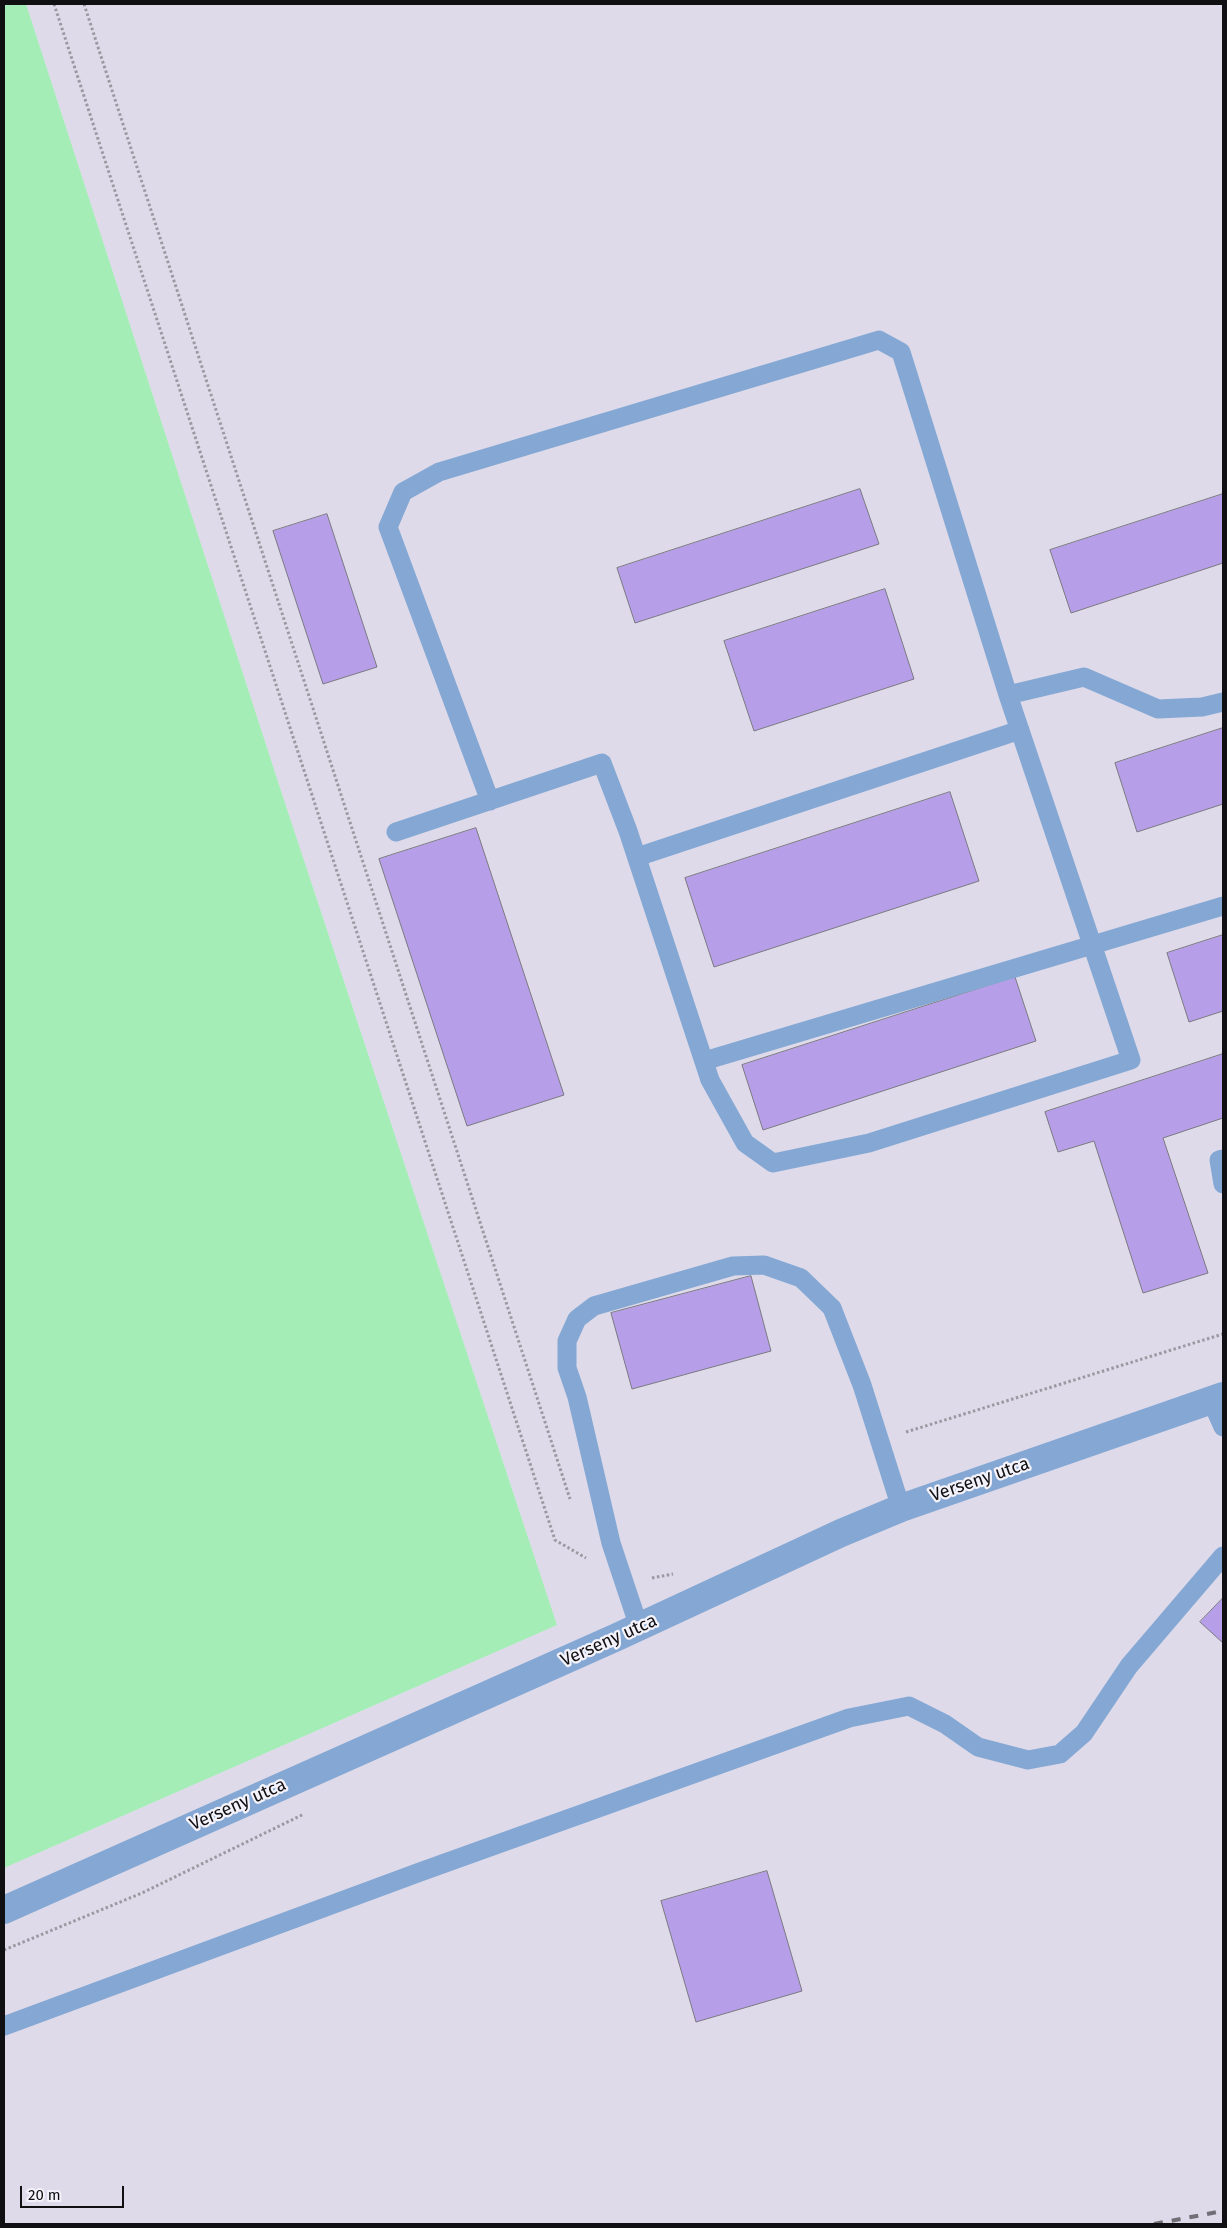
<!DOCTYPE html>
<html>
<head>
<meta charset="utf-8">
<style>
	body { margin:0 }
	#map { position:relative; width:1227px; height:2228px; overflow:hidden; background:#e7e5ee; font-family:"Fira Sans",sans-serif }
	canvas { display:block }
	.frame { position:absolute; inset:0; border:5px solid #100f12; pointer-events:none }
	.scale { position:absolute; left:20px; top:2186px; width:104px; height:22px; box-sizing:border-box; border:2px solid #100f12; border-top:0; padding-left:6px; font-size:15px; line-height:18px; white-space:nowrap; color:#100f12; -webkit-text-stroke:4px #f4f2fb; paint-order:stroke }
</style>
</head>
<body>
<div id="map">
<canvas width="1227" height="2228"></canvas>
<div class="frame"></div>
<div class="scale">20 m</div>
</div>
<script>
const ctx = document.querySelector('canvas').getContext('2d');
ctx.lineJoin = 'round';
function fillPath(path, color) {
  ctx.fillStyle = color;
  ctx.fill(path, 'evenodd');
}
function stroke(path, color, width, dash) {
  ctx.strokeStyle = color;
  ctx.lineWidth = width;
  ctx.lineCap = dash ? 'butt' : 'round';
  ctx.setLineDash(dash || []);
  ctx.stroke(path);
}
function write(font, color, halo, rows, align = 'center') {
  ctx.font = font + ' "Fira Sans",sans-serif';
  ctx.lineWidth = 4.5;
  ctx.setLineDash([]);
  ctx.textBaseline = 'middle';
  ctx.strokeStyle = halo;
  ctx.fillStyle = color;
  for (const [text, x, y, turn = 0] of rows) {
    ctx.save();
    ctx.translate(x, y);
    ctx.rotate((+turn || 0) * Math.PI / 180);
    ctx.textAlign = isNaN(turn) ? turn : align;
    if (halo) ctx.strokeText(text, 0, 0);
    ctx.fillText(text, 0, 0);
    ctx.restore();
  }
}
const built = new Path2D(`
	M 26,4 L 1223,4 L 1223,2224 L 4,2224 L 4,1868 L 557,1625 L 282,794 Z`);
const green = new Path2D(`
	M 4,4 L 26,4 L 282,794 L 557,1625 L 4,1868 Z`);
const building = new Path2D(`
	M 860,489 L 879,544 L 635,623 L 617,568 Z
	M 1223,494 L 1223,563 L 1071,613 L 1050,550 Z
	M 327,514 L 377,667 L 323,684 L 273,531 Z
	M 885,589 L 914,679 L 754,731 L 724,641 Z
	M 1223,728 L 1223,804 L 1137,832 L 1115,763 Z
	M 950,792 L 979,881 L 714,967 L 685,878 Z
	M 476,828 L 564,1095 L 467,1126 L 379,859 Z
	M 1223,935 L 1223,1011 L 1189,1022 L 1167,953 Z
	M 1015,977 L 1036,1041 L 763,1130 L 742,1065 Z
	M 1223,1054 L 1223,1118 L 1163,1138 L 1208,1273 L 1143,1293 L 1094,1141 L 1058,1152 L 1045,1112 Z
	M 751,1276 L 771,1351 L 632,1389 L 611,1313 Z
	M 1223,1598 L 1223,1643 L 1200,1622 Z
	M 767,1871 L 802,1991 L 696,2022 L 661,1901 Z`);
const path = new Path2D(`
	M 54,4 L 555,1540 L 586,1558
	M 84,4 L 570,1499
	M 906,1432 L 1223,1334
	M 652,1578 L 673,1574
	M 4,1950 L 142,1893 L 304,1814`);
const lane = new Path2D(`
	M 490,801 L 388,527 L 403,492 L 439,472 L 879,340 L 901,352 L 1008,695
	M 396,832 L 602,763 L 628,831 L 710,1080 L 745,1143 L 773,1163 L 869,1143 L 1131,1060 L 1008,695 L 1084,677 L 1158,709 L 1202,707 L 1223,702
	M 637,857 L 1020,730
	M 704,1061 L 1223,906
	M 1223,1159 L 1219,1160 L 1223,1184
	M 1211,1400 L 1223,1427
	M 639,1627 L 611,1543 L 577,1397 L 567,1368 L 567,1341 L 577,1319 L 594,1306 L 733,1266 L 764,1265 L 801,1278 L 832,1308 L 862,1385 L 901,1508
	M 4,2026 L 420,1872 L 849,1718 L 909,1706 L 945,1724 L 978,1747 L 1028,1760 L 1060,1754 L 1084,1733 L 1129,1666 L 1223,1556`);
const street = new Path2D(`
	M 4,1910 L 617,1637 L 841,1533 L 901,1508 L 1223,1396`);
const rail = new Path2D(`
	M 1154,2224 L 1223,2211`);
const streetNames = [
	["Verseny utca",980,1480,-19],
	["Verseny utca",609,1641,-24],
	["Verseny utca",238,1805,-24]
];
fillPath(built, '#dedaea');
fillPath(green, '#a4edb6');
fillPath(building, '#b69fe8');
stroke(building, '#7c7a82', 1);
stroke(path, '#9b99a0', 3, [2.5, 2.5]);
stroke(lane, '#84a8d3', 19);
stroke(street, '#84a8d3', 28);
stroke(rail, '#706f75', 4, [9, 9]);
write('18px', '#100f12', '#f4f2fb', streetNames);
</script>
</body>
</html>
